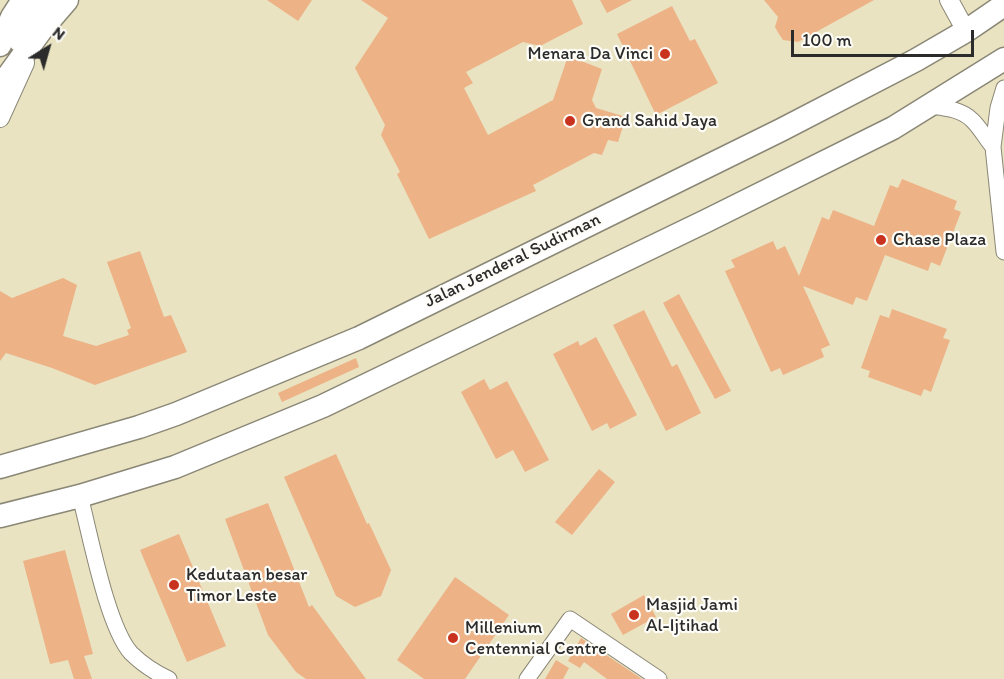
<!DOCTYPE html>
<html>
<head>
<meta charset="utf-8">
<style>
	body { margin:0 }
	#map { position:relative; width:1004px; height:679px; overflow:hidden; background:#e9e3c2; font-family:Itim,sans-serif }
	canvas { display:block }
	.north { position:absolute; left:18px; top:18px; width:60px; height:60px; -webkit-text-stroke:4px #fdfcf7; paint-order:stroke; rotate:37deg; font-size:16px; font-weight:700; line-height:24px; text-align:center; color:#2b2b2b }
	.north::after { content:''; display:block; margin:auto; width:21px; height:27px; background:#2b2b2b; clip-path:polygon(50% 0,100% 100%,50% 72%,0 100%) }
	.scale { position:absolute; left:791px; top:30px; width:183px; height:27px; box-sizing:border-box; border:3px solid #2b2b2b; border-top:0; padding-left:8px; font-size:18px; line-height:21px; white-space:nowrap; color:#2b2b2b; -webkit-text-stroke:4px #fdfcf7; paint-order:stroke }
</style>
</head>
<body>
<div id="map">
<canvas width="1004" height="679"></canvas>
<div class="north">N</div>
<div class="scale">100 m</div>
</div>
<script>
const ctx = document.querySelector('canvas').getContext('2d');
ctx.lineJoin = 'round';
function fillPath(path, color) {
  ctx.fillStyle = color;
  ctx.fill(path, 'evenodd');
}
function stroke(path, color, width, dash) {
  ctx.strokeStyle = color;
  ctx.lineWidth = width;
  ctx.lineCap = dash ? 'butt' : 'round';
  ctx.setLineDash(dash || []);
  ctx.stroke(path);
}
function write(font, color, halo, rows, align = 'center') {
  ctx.font = font + ' Itim,sans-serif';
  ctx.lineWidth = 4.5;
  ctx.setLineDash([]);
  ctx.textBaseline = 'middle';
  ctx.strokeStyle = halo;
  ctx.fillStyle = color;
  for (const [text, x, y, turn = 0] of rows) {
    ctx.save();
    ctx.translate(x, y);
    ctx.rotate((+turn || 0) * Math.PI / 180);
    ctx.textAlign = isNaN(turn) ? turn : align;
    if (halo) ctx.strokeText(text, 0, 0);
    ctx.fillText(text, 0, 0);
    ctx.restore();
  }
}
const building = new Path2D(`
	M 267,0 L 312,0 L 298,21 Z
	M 361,0 L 572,0 L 583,24 L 540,46 L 523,42 L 466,72 L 473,83 L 464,88 L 488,135 L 553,100 L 568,56 L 602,69 L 592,100 L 596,108 L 626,117 L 618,142 L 608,140 L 602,155 L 594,153 L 533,185 L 536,191 L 429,239 L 397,174 L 400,172 L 381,135 L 385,125 L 355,68 L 388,18 Z
	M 600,0 L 632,0 L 607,13 Z
	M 764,0 L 874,0 L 798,42 L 783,40 L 779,34 L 775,27 L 778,17 Z
	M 672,6 L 690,41 L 695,39 L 718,83 L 656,115 L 617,34 Z
	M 902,179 L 957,201 L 954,209 L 961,212 L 940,266 L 931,262 L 928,271 L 885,255 L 867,301 L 856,297 L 853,305 L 803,286 L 830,345 L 821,349 L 824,357 L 783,375 L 780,368 L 771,372 L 725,271 L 735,267 L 731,260 L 773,241 L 777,250 L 785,246 L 799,276 L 822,217 L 829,220 L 833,210 L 874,226 L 890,185 L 898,188 Z
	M 140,251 L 164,317 L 171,315 L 187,352 L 95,385 L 52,368 L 6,353 L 0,361 L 0,291 L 12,298 L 63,278 L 77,285 L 63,336 L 96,346 L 129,335 L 127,330 L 131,328 L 107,262 Z
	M 679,294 L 731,391 L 715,399 L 663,303 Z
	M 892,309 L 947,329 L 943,338 L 950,340 L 931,392 L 924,389 L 921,396 L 868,377 L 870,371 L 861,368 L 880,315 L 889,318 Z
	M 644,310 L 672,367 L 677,364 L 701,413 L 666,431 L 613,325 Z
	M 596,337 L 637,415 L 610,429 L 607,423 L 592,431 L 553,354 L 578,341 L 580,346 Z
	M 356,358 L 359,367 L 282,402 L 278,393 Z
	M 484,379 L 490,390 L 507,381 L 549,460 L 525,472 L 513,450 L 496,459 L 461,392 Z
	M 336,454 L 367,524 L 369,523 L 391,570 L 381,596 L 355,607 L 336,596 L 284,477 Z
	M 599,469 L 615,482 L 572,535 L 555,522 Z
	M 268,503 L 309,607 L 312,605 L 366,679 L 306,679 L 296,672 L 268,635 L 225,519 Z
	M 179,534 L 226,646 L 187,662 L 140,550 Z
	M 65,550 L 93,654 L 84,656 L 92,679 L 74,679 L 68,660 L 50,664 L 23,561 Z
	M 455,577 L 509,615 L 465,679 L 424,679 L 397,660 Z
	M 644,595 L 656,617 L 623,635 L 611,614 Z
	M 581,638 L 642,679 L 607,679 L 584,662 L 580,668 L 568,661 Z
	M 556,660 L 569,668 L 563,679 L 545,679 Z`);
const minor = new Path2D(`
	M 1004,88 L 998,108 L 993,147 L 1004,252
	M 930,106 C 945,108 961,109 972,120 C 979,126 986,139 993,147
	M 80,496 C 90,534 107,626 131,653 C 141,663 156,673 169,679
	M 527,679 L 570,619 L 659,679`);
const tertiary = new Path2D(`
	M 949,0 L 966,31
	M 0,118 L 25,63`);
const primary = new Path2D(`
	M 20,41 L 43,0
	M 0,45 L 12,17 L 23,0
	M 0,87 L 42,29 L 67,0
	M 0,467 L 139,427 L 176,414 L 359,338 L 781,130 L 916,60 L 966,31 L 1004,5
	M 0,516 L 80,496 L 175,467 L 323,406 L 706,221 L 893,128 L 1004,59`);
const markers = [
	[665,54,6,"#c8321e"],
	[570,121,6,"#c8321e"],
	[881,240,6,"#c8321e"],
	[174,585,6,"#c8321e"],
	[634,615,6,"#c8321e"],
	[453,638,6,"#c8321e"]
];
const poiNames = [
	["Menara Da Vinci",653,54,"right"],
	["Grand Sahid Jaya",582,121],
	["Chase Plaza",893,240],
	["Kedutaan besar",186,575],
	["Timor Leste",186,596],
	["Masjid Jami",646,605],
	["Al-Ijtihad",646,626],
	["Millenium",465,628],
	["Centennial Centre",465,649]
];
const streetNames = [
	["Jalan Jenderal Sudirman",513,261,-26]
];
fillPath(building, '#edb286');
stroke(minor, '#8a8776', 17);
stroke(tertiary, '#8a8776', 20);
stroke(primary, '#8a8776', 25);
stroke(minor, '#fff', 15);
stroke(tertiary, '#fff', 18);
stroke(primary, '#fff', 22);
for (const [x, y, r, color] of markers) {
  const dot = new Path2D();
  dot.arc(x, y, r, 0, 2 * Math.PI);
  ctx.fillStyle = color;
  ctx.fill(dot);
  stroke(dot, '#fdfcf7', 2);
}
write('18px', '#2b2b2b', '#fdfcf7', poiNames, 'left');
write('18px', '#2b2b2b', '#fdfcf7', streetNames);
</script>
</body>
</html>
